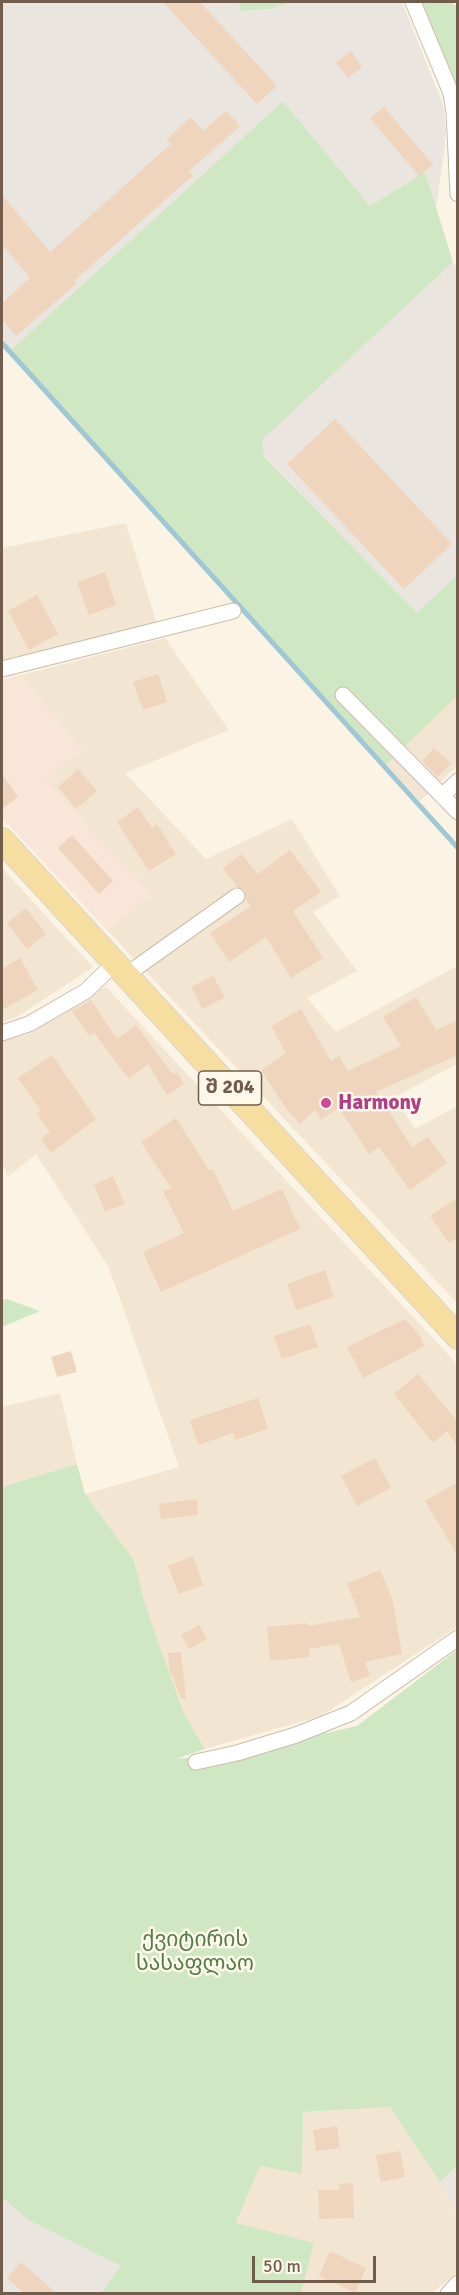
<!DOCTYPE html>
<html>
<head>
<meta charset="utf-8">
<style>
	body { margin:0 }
	#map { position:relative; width:459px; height:2295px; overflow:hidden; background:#fbf4e4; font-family:Signika,sans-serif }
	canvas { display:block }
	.frame { position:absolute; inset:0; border:3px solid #725c4b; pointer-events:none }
	.scale { position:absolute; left:252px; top:2256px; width:124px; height:27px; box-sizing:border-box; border:3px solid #725c4b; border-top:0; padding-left:8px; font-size:18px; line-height:21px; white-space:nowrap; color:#725c4b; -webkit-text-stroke:4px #fef8ea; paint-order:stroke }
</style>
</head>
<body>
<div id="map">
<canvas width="459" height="2295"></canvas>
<div class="frame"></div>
<div class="scale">50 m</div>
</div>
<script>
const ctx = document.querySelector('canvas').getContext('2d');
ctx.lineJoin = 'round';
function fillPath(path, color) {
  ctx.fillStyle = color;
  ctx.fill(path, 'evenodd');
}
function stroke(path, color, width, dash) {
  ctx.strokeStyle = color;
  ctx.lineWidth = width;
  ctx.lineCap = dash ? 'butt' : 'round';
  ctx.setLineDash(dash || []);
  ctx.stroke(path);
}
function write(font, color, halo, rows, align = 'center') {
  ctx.font = font + ' Signika,"Noto Sans Georgian",sans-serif';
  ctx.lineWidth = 5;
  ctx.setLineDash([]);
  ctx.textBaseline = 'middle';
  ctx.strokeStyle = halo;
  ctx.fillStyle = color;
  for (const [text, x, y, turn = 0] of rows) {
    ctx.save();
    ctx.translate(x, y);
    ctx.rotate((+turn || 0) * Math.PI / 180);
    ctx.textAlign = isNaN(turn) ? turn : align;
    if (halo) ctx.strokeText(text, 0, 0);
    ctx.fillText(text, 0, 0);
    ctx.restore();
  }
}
const residential = new Path2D(`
	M 126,523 L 157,624 L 2,662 L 2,548 Z
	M 165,638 L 229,730 L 125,773 L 206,859 L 292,819 L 340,896 L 313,912 L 357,971 L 307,998 L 336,1032 L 457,966 L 457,1064 L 395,1097 L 415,1129 L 457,1106 L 457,1303 L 107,930 L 151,895 L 44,780 L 81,750 L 21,675 Z
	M 457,696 L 457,766 L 420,801 L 386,765 Z
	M 2,868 L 93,967 L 17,1017 L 2,1022 Z
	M 106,987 L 457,1364 L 457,1627 L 321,1716 L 205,1749 L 184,1714 L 146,1607 L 134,1560 L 85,1494 L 179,1467 L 109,1268 L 36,1154 L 8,1177 L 2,1162 L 2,1041 L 31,1033 L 97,990 Z
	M 60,1393 L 77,1464 L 2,1487 L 2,1407 Z
	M 390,2107 L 440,2182 L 457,2215 L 457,2273 L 432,2293 L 301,2293 L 314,2243 L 236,2224 L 260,2166 L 302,2174 L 303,2112 Z`);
const commercial = new Path2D(`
	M 21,675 L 81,750 L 45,780 L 151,895 L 107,930 L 2,818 L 2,679 Z`);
const industrial = new Path2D(`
	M 2,2 L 239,2 L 241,11 L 271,9 L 291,2 L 402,2 L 444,107 L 446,130 L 444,153 L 436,207 L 425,172 L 370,206 L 283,101 L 11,350 L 2,339 Z
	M 453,262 L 457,266 L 457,575 L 417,614 L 264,455 L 262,439 Z
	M 457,2166 L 457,2215 L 440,2182 Z
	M 2,2197 L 28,2220 L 122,2266 L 101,2293 L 2,2293 Z`);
const green = new Path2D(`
	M 239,2 L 291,2 L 271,9 L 241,11 Z
	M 422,2 L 451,2 L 457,7 L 457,90 Z
	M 283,101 L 370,206 L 425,172 L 453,262 L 262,440 L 264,456 L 417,613 L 457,575 L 457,696 L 386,765 L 11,350 Z
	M 7,1299 L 40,1311 L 2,1327 L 2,1300 Z
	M 77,1464 L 85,1494 L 134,1560 L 146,1607 L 184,1714 L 205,1749 L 176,1759 L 237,1753 L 357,1726 L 457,1650 L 457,2166 L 440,2182 L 390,2107 L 303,2112 L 302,2174 L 260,2166 L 236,2223 L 314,2243 L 301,2293 L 101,2293 L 121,2266 L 28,2220 L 2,2197 L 2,1487 Z`);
const stream = new Path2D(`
	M 2,343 L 458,848`);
const building = new Path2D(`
	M 163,2 L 200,2 L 277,86 L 257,104 Z
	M 351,51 L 362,67 L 348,78 L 336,62 Z
	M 384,107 L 433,165 L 419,176 L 370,118 Z
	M 226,111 L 240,126 L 189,171 L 193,175 L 74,281 L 76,284 L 16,336 L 2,319 L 2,303 L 30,278 L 2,244 L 2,195 L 50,252 L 171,144 L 167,139 L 191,117 L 203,131 Z
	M 335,419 L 452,544 L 404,589 L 287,464 Z
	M 105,572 L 116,605 L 89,615 L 77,582 Z
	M 37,595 L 58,634 L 29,650 L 8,611 Z
	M 158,674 L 167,702 L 143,710 L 133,682 Z
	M 434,748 L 451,763 L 438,777 L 422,761 Z
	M 78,769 L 97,791 L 76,809 L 58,787 Z
	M 2,774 L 18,797 L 2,809 Z
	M 138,807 L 152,828 L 157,824 L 176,854 L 149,871 L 117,822 Z
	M 72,835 L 113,881 L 99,894 L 58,848 Z
	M 290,850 L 321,892 L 293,911 L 323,958 L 291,978 L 266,937 L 229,962 L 210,933 L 251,906 L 246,899 L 245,890 L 238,887 L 223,869 L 241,854 L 258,874 Z
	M 26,908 L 46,934 L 27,949 L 7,923 Z
	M 20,958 L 38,990 L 2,1010 L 2,969 Z
	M 213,976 L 225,997 L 203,1009 L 191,987 Z
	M 416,997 L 436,1030 L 458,1020 L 458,1055 L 376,1092 L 412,1147 L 428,1137 L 447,1163 L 410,1190 L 379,1147 L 369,1154 L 339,1108 L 321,1120 L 315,1110 L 300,1124 L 287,1110 L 261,1070 L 286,1053 L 271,1026 L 301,1009 L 331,1061 L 339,1056 L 348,1071 L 401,1046 L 383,1017 Z
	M 91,1000 L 117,1039 L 136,1025 L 173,1075 L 177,1072 L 184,1084 L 167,1095 L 148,1064 L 129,1079 L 94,1033 L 89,1036 L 72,1011 Z
	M 52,1055 L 96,1119 L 51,1153 L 41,1139 L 50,1132 L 37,1114 L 41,1111 L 18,1078 Z
	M 176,1118 L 209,1170 L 213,1169 L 233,1211 L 282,1189 L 300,1229 L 161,1292 L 143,1252 L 184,1233 L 163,1191 L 171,1188 L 141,1142 Z
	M 113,1176 L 125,1204 L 105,1212 L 94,1185 Z
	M 458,1197 L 458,1237 L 449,1243 L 430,1216 Z
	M 325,1270 L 334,1297 L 296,1310 L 287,1284 Z
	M 405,1319 L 422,1338 L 420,1339 L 425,1346 L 363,1378 L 347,1347 Z
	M 310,1324 L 318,1347 L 282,1359 L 274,1336 Z
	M 71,1351 L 77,1372 L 57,1377 L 51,1357 Z
	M 418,1374 L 458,1422 L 458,1447 L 447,1431 L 433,1443 L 394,1394 Z
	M 258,1398 L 268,1429 L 235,1440 L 233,1433 L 198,1445 L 190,1420 Z
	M 375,1458 L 391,1488 L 357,1506 L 341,1476 Z
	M 458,1482 L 458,1556 L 425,1501 Z
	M 197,1499 L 198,1515 L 161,1519 L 159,1504 Z
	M 193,1556 L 203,1585 L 179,1594 L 168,1566 Z
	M 380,1570 L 393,1601 L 402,1654 L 365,1662 L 370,1676 L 351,1682 L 339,1644 L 309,1649 L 310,1657 L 270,1661 L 267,1627 L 307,1623 L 307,1626 L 360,1617 L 347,1583 Z
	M 199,1625 L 207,1639 L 189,1649 L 181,1635 Z
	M 181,1652 L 186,1698 L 181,1699 L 172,1674 L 170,1674 L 168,1653 Z
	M 337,2126 L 340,2148 L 316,2151 L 313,2130 Z
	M 400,2151 L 405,2177 L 381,2182 L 376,2155 Z
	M 353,2183 L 354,2218 L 319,2219 L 318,2190 L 339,2190 L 339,2184 Z
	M 330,2251 L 366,2268 L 355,2293 L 319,2276 Z
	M 21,2262 L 57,2294 L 25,2294 L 7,2278 Z`);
const minor = new Path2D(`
	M 413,2 L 451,93 L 454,112 L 458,194
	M 2,669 L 233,611
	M 343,695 L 458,812
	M 442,796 L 458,781
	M 126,975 L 237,896
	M 2,1033 L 29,1024 L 86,991 L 115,963
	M 196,1762 L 237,1753 L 296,1735 L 351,1713 L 458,1638
	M 448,2294 L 458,2283`);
const primary = new Path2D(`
	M 2,840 L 458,1337`);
const markers = [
	[326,1103,6,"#d1479c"]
];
const shields = [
	[230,1088,63]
];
const shieldNames = [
	["შ 204",230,1088]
];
const hotelNames = [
	["Harmony",338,1103]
];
const parkNames = [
	["ქვიტირის",195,1940],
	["სასაფლაო",195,1964]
];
fillPath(residential, '#f2e6d3');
fillPath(commercial, '#fae6d8');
fillPath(industrial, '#eae5de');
fillPath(green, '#cfe7c3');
stroke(stream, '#a0c7d4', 5);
fillPath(building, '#efd5bd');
stroke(minor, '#ccbcab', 17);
stroke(primary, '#dad5d0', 26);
stroke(minor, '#fff', 15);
stroke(primary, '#f6dea0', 24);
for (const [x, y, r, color] of markers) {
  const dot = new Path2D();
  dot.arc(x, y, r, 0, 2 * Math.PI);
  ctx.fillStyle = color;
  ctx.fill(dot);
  stroke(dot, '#fef8ea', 2);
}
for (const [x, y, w] of shields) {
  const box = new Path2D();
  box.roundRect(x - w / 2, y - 17, w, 34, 4.5);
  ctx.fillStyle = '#fef8ea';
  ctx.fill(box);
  stroke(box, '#725c4b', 1.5);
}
write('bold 20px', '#725c4b', null, shieldNames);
write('bold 21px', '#b23c85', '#fef8ea', hotelNames, 'left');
write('21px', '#527c46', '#fef8ea', parkNames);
</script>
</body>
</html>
